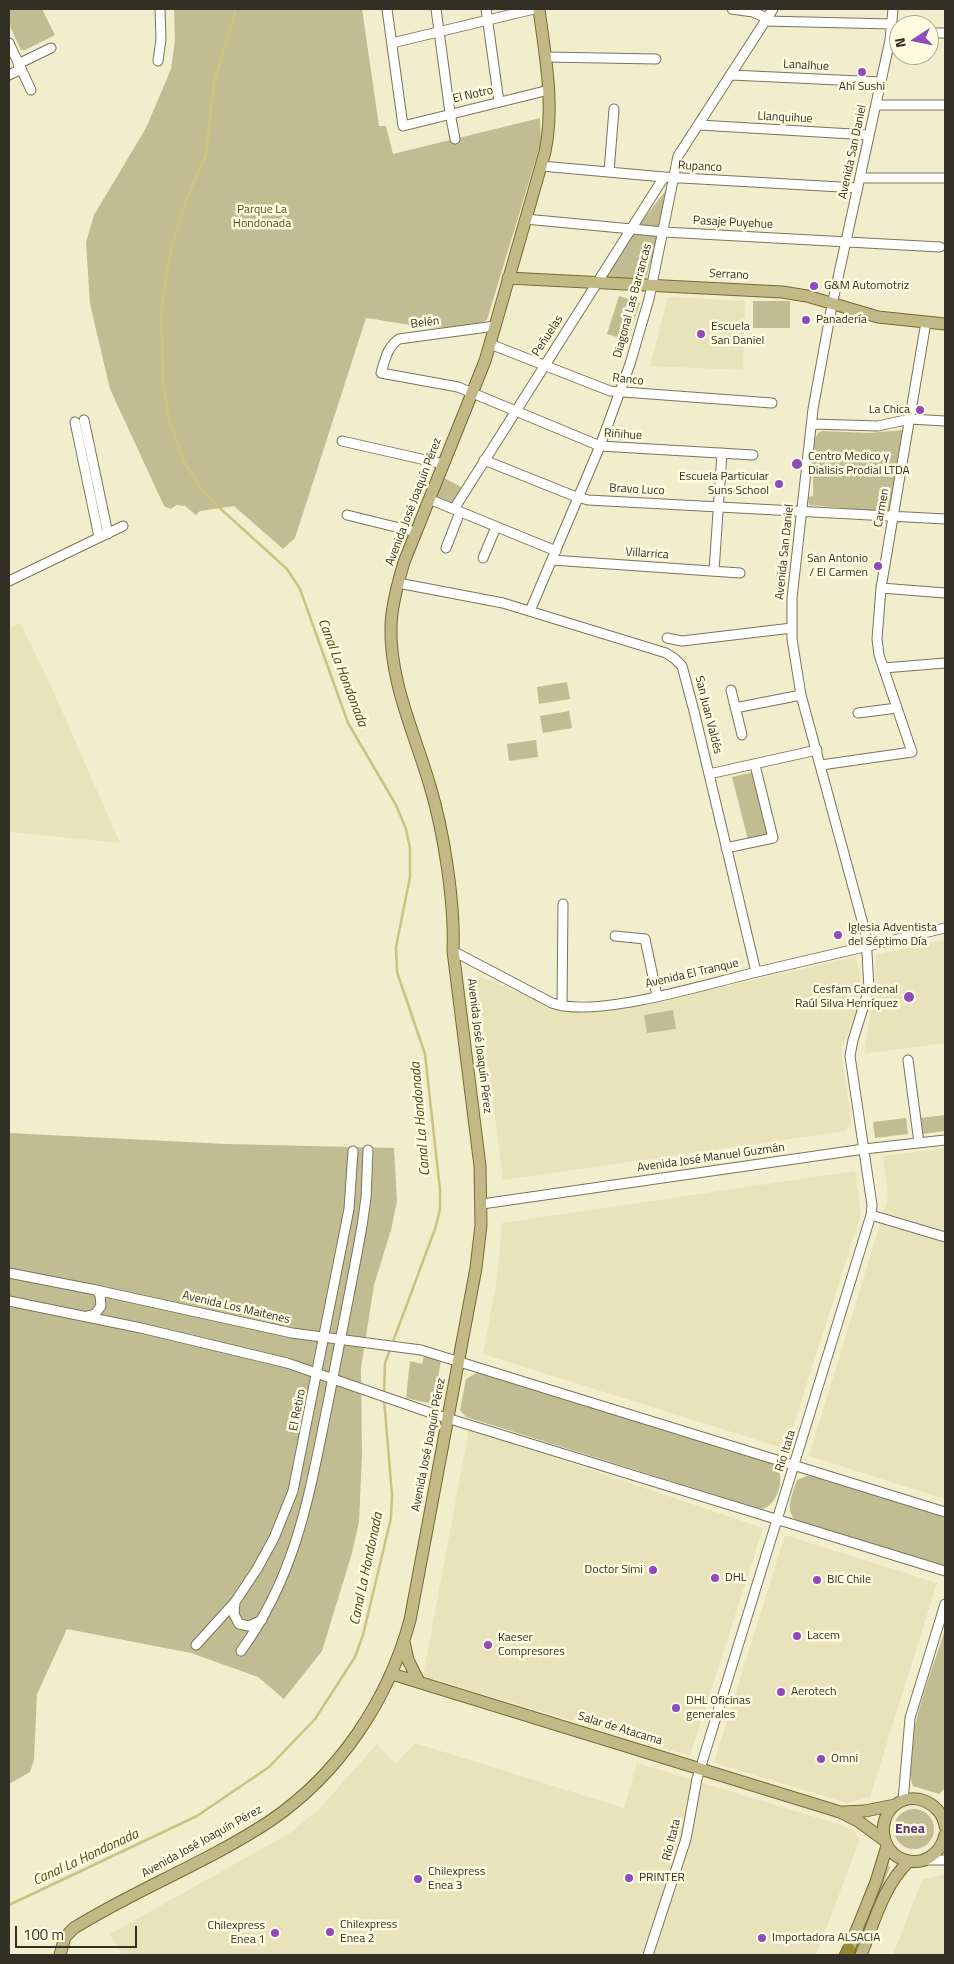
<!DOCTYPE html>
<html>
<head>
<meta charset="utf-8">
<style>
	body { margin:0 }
	#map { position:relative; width:954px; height:1964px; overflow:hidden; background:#f2edcd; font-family:"Titillium Web",sans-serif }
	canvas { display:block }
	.frame { position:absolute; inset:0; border:10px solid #323024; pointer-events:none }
	.north { position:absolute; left:889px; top:15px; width:50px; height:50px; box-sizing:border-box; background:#fefbe1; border:1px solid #acaa95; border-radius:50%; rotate:259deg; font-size:14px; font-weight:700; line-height:20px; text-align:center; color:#323024 }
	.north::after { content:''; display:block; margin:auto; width:18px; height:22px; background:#9149bc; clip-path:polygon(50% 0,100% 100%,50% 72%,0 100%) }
	.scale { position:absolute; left:15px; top:1926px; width:122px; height:22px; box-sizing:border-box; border:2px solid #323024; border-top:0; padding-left:6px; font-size:15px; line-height:18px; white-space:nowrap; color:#323024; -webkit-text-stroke:4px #fefbe1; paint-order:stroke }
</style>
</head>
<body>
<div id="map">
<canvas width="954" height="1964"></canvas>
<div class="frame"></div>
<div class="north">N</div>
<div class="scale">100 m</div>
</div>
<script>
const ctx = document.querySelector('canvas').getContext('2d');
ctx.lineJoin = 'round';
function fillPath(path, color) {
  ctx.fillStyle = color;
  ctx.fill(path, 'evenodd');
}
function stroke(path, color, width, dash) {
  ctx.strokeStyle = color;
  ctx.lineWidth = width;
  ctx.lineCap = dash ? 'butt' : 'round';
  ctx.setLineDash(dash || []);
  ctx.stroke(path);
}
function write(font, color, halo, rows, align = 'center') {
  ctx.font = font + ' "Titillium Web",sans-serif';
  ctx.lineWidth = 5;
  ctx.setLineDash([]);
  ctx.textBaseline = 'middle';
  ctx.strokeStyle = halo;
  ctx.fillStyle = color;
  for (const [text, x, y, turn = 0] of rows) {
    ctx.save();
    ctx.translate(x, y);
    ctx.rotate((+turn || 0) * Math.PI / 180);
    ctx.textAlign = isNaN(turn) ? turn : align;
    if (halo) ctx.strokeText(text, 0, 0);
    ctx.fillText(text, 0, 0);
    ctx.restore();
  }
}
const built = new Path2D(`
	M 668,297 L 745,301 L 743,370 L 650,366 Z
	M 20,623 L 51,686 L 120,843 L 9,832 L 9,628 Z
	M 945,940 L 945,1043 L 864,1054 L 875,984 L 876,955 Z
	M 856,957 L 862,984 L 857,1009 L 841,1050 L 851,1122 L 846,1131 L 503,1180 L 477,977 L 479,976 L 568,1013 L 605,1011 L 679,997 Z
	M 945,1148 L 945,1499 L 809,1456 L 888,1198 L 883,1156 Z
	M 855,1171 L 861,1214 L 786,1449 L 483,1354 L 497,1279 L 502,1223 Z
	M 469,1429 L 763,1528 L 690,1756 L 423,1676 Z
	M 785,1535 L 937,1583 L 870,1797 L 847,1803 L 714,1763 Z
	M 415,1743 L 624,1808 L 637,1763 L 841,1825 L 854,1830 L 859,1842 L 816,1955 L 122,1955 L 110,1934 L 290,1833 L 318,1810 L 377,1744 L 396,1764 Z
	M 945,1874 L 945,1955 L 893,1955 L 922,1880 Z`);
const green = new Path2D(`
	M 9,9 L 42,9 L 55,35 L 25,50 L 21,50 L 9,24 Z
	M 174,9 L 362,9 L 379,126 L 386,126 L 393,154 L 540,118 L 541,142 L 487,320 C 450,336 404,323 366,318 L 295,538 L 283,549 L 234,506 L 200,511 L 196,515 L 185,506 L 177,505 L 171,509 L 164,506 L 110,389 L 90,304 L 86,242 L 94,215 L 146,128 L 171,69 L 175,41 Z
	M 671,184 L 660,229 L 638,226 Z
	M 633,234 L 658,236 L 646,279 L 605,278 Z
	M 619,296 L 640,303 L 627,340 L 607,334 Z
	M 753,301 L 790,301 L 790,328 L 753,328 Z
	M 903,430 L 890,512 L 809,505 L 808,497 L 813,496 C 815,477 807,452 818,433 L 822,431 L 869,433 Z
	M 444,478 L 465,489 L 454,505 L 436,499 Z
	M 567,682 L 570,699 L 539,704 L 537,687 Z
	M 569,711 L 572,728 L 543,733 L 540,716 Z
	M 536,740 L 538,757 L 509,761 L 507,744 Z
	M 754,772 L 770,836 L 748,840 L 732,777 Z
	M 673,1010 L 676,1029 L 647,1033 L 644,1015 Z
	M 945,1115 L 945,1131 L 922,1134 L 920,1118 Z
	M 906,1118 L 908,1134 L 875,1138 L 873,1122 Z
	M 9,1133 L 226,1144 L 394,1148 L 397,1201 L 391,1230 L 374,1285 L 361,1368 L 362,1455 L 359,1522 L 352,1553 L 322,1651 L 284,1699 L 258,1677 L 191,1653 L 67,1629 L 37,1694 L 34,1760 L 30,1772 L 9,1784 Z
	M 424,1356 L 441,1361 L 433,1404 L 406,1398 L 410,1361 L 422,1364 Z
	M 476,1373 L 485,1373 L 773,1462 C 788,1472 778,1507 761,1509 L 466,1417 L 460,1410 L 466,1379 Z
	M 811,1474 L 945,1517 L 945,1566 L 797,1521 C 783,1510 793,1494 797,1480 Z
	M 945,1630 L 945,1788 L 939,1794 L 913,1786 C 900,1748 933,1668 945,1630 Z
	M894 1829a20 20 0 1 1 40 0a20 20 0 1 1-40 0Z
	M 888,1866 L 890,1867 L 855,1955 L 852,1955 Z`);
const stream = new Path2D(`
	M 236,9 L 214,83 L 206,155 L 185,203 L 171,249 L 164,290 L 161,313 L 163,379 L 169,420 L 184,462 L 199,485 L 212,501 L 287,569 L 300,589 L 348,723 L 396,805 L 406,829 L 410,848 L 410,877 L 396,947 L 397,972 L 425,1054 L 440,1190 L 440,1210 L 435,1229 L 385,1363 L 384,1394
	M 9,1905 L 197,1816 L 269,1767 L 315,1719 L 355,1657 L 363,1635 L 391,1518 L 392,1495 L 384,1399`);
const minor = new Path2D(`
	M 387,9 L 403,126 L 549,90
	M 436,9 L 450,113 L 455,139
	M 486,9 L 499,102
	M 732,9 L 753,12 L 767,18
	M 765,21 L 892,24
	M 929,33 L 945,33
	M 9,43 L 31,90
	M 392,43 L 534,9
	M 545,57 L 656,59
	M 158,61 L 161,39 L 160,9
	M 18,64 L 51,48
	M 9,75 L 21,69
	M 731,75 L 881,82
	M 876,105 L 945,105
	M 699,125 L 869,135
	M 541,166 L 664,177 L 858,188
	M 609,172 L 614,109
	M 860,178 L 945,178
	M 525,219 L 664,232 L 940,247
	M 495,326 L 399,339 C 387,347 385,360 381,373 L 458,387 L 600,446 L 753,455
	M 490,344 L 610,391 L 772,403
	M 84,420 L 108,534
	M 75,422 L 99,537
	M 812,424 L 878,426 L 910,419 L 945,421
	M 342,441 L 443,464
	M 484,460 L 574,496 L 588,500 L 945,519
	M 429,499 L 556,551
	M 454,509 L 664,177
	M 347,515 L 416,532
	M 446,548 L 460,512
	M 483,558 L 496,527
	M 552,560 L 740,573
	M 714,571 L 722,453
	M 9,581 L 123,526
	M 398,583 L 503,603 L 666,653 L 675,659 L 682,666 L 694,711 L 756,972
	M 881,588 L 945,593
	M 530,611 L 600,446 L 630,364 L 649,299 L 678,156 L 773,9
	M 667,638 L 682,641 L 792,628
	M 884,668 L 945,663
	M 731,690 L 742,735
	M 735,708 L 801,695
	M 858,713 L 897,708
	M 821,765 L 912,752 L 879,655 L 877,639 L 881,588 L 926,322
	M 709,774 L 817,750
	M 726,848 L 773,838 L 755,765
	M 615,936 L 645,939 L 657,996
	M 453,951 L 552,1003 C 595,1019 706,984 753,973 C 817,958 881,943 945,928
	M 562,1006 L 563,904
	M 908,1060 L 919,1143
	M 482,1204 L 864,1149 L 945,1140
	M 871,1215 L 945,1237
	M 9,1273 L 96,1290 L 292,1333 L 421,1350 L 945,1512
	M 9,1301 L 141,1328 L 287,1363 L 437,1415 L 945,1571
	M 87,1316 L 95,1314 L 101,1306 L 100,1295 L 96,1290
	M 235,1603 L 234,1614 L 239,1624 L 249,1626 L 262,1620
	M 196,1645 L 235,1602 L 257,1569 L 274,1538 L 293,1491 L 349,1209 L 353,1151
	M 241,1651 C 298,1573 310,1490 329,1398 C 340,1340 352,1283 362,1226 L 366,1198 L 368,1150
	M 903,1801 L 910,1718 L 945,1604
	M 925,1860 L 945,1860
	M 648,1955 L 686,1839 L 697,1779 L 871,1215 L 872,1205 L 850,1056 L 853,1040 L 869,989 L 866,935 L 801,695 L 792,639 L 792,598 L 813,409 L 832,305 L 890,40 L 893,9`);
const major = new Path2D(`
	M 508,278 L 782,292 L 807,296 L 878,317 L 945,324
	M 404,1642 L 408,1660 L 419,1682
	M 392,1674 L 840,1812 L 858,1821 L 884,1840
	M 843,1812 L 865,1811 L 895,1805
	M 945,1826 C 942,1804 914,1790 895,1805 C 876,1820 881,1853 905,1860 C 924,1866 941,1853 945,1835
	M 849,1949 L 876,1882 L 887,1846
	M 60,1955 L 65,1937 L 74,1928 C 137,1889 208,1862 270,1821 C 339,1774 388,1701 410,1620 L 476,1268 L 481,1225 L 480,1166 L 453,951 C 455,904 444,832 430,786 C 415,734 389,681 391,625 C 392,604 398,583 404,562 L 485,361 L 545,152 C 555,104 545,56 539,9
	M 861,1955 C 874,1923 883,1886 909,1861`);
const highway = new Path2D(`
	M 846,1955 L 849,1949`);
const markers = [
	[862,72,5,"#9149bc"],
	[814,286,5,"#9149bc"],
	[806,320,5,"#9149bc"],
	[701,334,5,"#9149bc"],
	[920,410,5,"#9149bc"],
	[797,464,6,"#9149bc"],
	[779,484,5,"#9149bc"],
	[878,566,5,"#9149bc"],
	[838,935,5,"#9149bc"],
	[909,997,6,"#9149bc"],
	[653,1570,5,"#9149bc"],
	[715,1578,5,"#9149bc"],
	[817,1580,5,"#9149bc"],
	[797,1636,5,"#9149bc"],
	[488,1645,5,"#9149bc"],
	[781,1692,5,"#9149bc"],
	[676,1708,5,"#9149bc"],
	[821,1759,5,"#9149bc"],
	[629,1878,5,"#9149bc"],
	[418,1879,5,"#9149bc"],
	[330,1932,5,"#9149bc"],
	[275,1933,5,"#9149bc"],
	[762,1938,5,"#9149bc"]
];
const streetNames = [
	["Lanalhue",806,66,3],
	["El Notro",473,95,-13],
	["Llanquihue",785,118,3],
	["Avenida San Daniel",853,152,-78],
	["Rupanco",700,167,3],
	["Pasaje Puyehue",733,223,3],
	["Serrano",729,275,3],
	["Diagonal Las Barrancas",633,301,-75],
	["Belén",425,323,-7],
	["Peñuelas",548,336,-57],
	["Ranco",628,380,6],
	["Riñihue",623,435,4],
	["Bravo Luco",637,490,3],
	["Avenida José Joaquín Pérez",414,502,-69],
	["Carmen",882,508,-80],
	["Avenida San Daniel",785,552,-84],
	["Villarrica",647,554,4],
	["San Juan Valdés",708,715,76],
	["Avenida El Tranque",692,974,-13],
	["Avenida José Joaquín Pérez",479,1046,83],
	["Avenida José Manuel Guzmán",711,1158,-8],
	["Avenida Los Maitenes",236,1308,13],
	["El Retiro",298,1410,-79],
	["Avenida José Joaquín Pérez",429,1445,-79],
	["Río Itata",786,1451,-73],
	["Salar de Atacama",620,1729,17],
	["Río Itata",672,1840,-76],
	["Avenida José Joaquín Pérez",202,1842,-29]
];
const poiNames = [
	["Ahí Sushi",862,87,"center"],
	["G&M Automotriz",824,286],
	["Panadería",816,320],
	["Escuela",711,327],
	["San Daniel",711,341],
	["La Chica",910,410,"right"],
	["Centro Medico y",808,457],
	["Dialisis Prodial LTDA",808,471],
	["Escuela Particular",769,477,"right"],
	["Suns School",769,491,"right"],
	["San Antonio",868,559,"right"],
	["/ El Carmen",868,573,"right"],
	["Iglesia Adventista",848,928],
	["del Séptimo Día",848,942],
	["Cesfam Cardenal",898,990,"right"],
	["Raúl Silva Henríquez",898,1004,"right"],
	["Doctor Simi",643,1570,"right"],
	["DHL",725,1578],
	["BIC Chile",827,1580],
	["Lacem",807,1636],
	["Kaeser",498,1638],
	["Compresores",498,1652],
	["Aerotech",791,1692],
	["DHL Oficinas",686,1701],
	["generales",686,1715],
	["Omni",831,1759],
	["Chilexpress",428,1872],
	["Enea 3",428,1886],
	["PRINTER",639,1878],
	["Chilexpress",340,1925],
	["Enea 2",340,1939],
	["Chilexpress",265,1926,"right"],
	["Enea 1",265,1940,"right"],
	["Importadora ALSACIA",772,1938]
];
const parkNames = [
	["Parque La",262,210],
	["Hondonada",262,224]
];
const waterNames = [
	["Canal La Hondonada",342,673,69],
	["Canal La Hondonada",421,1119,-95],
	["Canal La Hondonada",367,1569,-78],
	["Canal La Hondonada",86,1858,-25]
];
const neighbourhoodNames = [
	["Enea",910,1830]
];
fillPath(built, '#e9e3bc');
fillPath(green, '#c2bc92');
stroke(stream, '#ccc282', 2.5);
stroke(minor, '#797558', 11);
stroke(major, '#756c2f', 13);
stroke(highway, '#756c2f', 14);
stroke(minor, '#fff', 9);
stroke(major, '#c2ba86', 11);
stroke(highway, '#998c35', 12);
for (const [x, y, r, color] of markers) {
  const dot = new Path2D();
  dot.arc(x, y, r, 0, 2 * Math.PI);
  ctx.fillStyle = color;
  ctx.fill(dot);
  stroke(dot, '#fefbe1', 2);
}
write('12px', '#323024', '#fefbe1', streetNames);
write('12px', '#323024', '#fefbe1', poiNames, 'left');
write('12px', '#564f1f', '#fefbe1', parkNames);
write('italic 14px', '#4e4715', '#fefbe1', waterNames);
write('bold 14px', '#5b3871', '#fefbe1', neighbourhoodNames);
</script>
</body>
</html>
